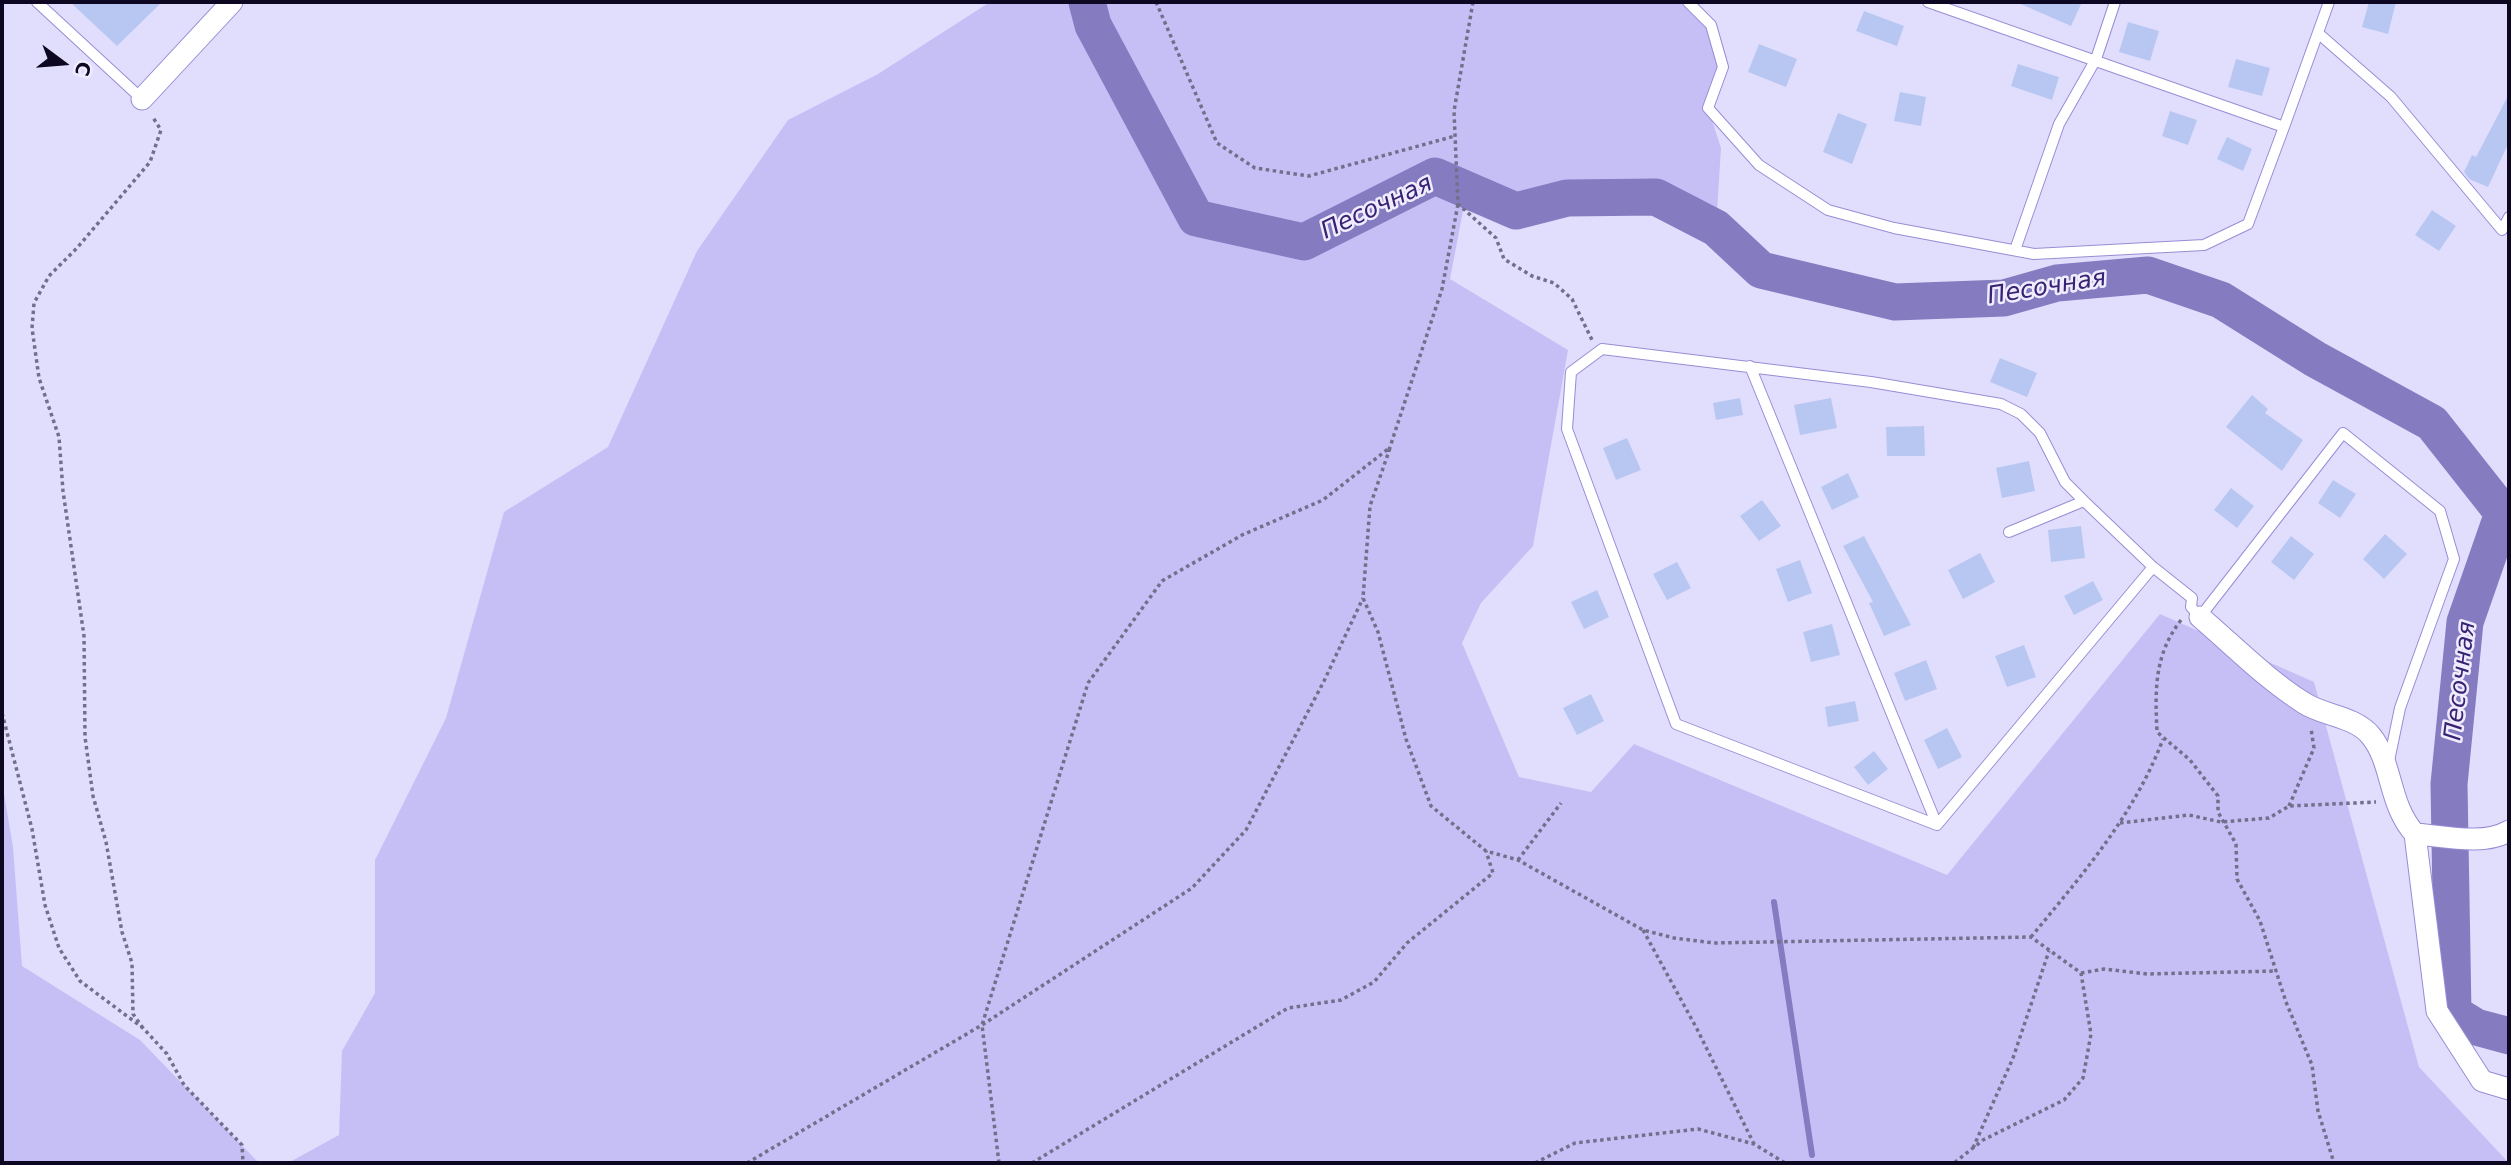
<!DOCTYPE html>
<html>
<head>
<meta charset="utf-8">
<style>
	body { margin:0 }
	#map { position:relative; width:2511px; height:1165px; overflow:hidden; background:#e1defd; font-family:"DejaVu Sans",sans-serif }
	canvas { display:block }
	.frame { position:absolute; inset:0; border:4px solid #0d0721; pointer-events:none }
	.north { position:absolute; left:28px; top:28px; width:70px; height:70px; -webkit-text-stroke:5px #efedfd; paint-order:stroke; rotate:106deg; font-size:19px; font-weight:700; line-height:28px; text-align:center; color:#0d0721 }
	.north::after { content:''; display:block; margin:auto; width:24px; height:32px; background:#0d0721; clip-path:polygon(50% 0,100% 100%,50% 72%,0 100%) }
</style>
</head>
<body>
<div id="map">
<canvas width="2511" height="1165"></canvas>
<div class="frame"></div>
<div class="north">С</div>
</div>
<script>
const ctx = document.querySelector('canvas').getContext('2d');
ctx.lineJoin = 'round';
function fillPath(path, color) {
  ctx.fillStyle = color;
  ctx.fill(path, 'evenodd');
}
function stroke(path, color, width, dash) {
  ctx.strokeStyle = color;
  ctx.lineWidth = width;
  ctx.lineCap = dash ? 'butt' : 'round';
  ctx.setLineDash(dash || []);
  ctx.stroke(path);
}
function write(font, color, halo, rows, align = 'center') {
  ctx.font = font + ' "DejaVu Sans",sans-serif';
  ctx.lineWidth = 5;
  ctx.setLineDash([]);
  ctx.textBaseline = 'middle';
  ctx.strokeStyle = halo;
  ctx.fillStyle = color;
  for (const [text, x, y, turn = 0] of rows) {
    ctx.save();
    ctx.translate(x, y);
    ctx.rotate((+turn || 0) * Math.PI / 180);
    ctx.textAlign = isNaN(turn) ? turn : align;
    if (halo) ctx.strokeText(text, 0, 0);
    ctx.fillText(text, 0, 0);
    ctx.restore();
  }
}
const green = new Path2D(`
	M 990,2 L 1688,2 L 1711,25 L 1723,67 L 1708,108 L 1721,148 L 1716,228 L 1656,197 L 1567,198 L 1516,211 L 1463,211 L 1450,279 L 1568,350 L 1533,546 L 1481,603 L 1462,643 L 1519,777 L 1591,792 L 1634,744 L 1947,875 L 2160,614 L 2314,682 L 2419,1067 L 2509,1163 L 288,1163 L 339,1135 L 342,1051 L 375,993 L 375,860 L 446,718 L 504,512 L 608,447 L 697,251 L 788,120 L 878,74 Z
	M 2,782 L 13,847 L 22,966 L 140,1040 L 259,1163 L 2,1163 Z`);
const stream = new Path2D(`
	M 1774,902 L 1812,1155`);
const river = new Path2D(`
	M 1087,2 L 1093,25 L 1196,218 L 1304,242 L 1435,176 L 1516,211 L 1567,198 L 1656,197 L 1716,228 L 1761,270 L 1895,302 L 2004,298 L 2057,283 L 2148,275 L 2221,300 L 2315,359 L 2432,423 L 2503,513 L 2465,622 L 2449,784 L 2453,1013 L 2476,1027 L 2509,1036`);
const building = new Path2D(`
	M 70,2 L 162,2 L 117,46 Z
	M 2016,2 L 2082,2 L 2071,26 Z
	M 2369,2 L 2396,2 L 2388,34 L 2362,27 Z
	M 1864,11 L 1904,26 L 1897,46 L 1856,31 Z
	M 2128,22 L 2159,31 L 2150,61 L 2119,52 Z
	M 1759,44 L 1797,59 L 1786,87 L 1748,72 Z
	M 2236,59 L 2270,68 L 2262,96 L 2228,87 Z
	M 2018,64 L 2059,77 L 2052,100 L 2011,86 Z
	M 1900,92 L 1926,97 L 1921,126 L 1894,121 Z
	M 2509,94 L 2509,142 L 2488,187 L 2469,179 L 2464,172 L 2472,155 L 2476,157 Z
	M 2170,111 L 2197,120 L 2188,145 L 2162,136 Z
	M 1838,113 L 1867,124 L 1852,164 L 1823,152 Z
	M 2227,137 L 2252,149 L 2243,171 L 2217,159 Z
	M 2432,210 L 2456,226 L 2439,251 L 2415,235 Z
	M 2000,358 L 2037,373 L 2027,397 L 1990,382 Z
	M 2252,395 L 2268,409 L 2265,413 L 2303,440 L 2282,471 L 2226,427 Z
	M 1740,398 L 1743,415 L 1716,420 L 1713,403 Z
	M 1831,398 L 1837,428 L 1800,435 L 1794,405 Z
	M 1924,426 L 1925,456 L 1887,456 L 1886,427 Z
	M 1627,438 L 1641,470 L 1616,480 L 1603,448 Z
	M 2029,461 L 2035,491 L 2002,498 L 1996,468 Z
	M 1848,473 L 1859,497 L 1832,510 L 1821,487 Z
	M 2333,480 L 2356,494 L 2340,518 L 2318,503 Z
	M 2231,488 L 2254,506 L 2237,528 L 2214,510 Z
	M 1762,500 L 1781,526 L 1759,541 L 1740,516 Z
	M 2081,526 L 2085,558 L 2051,562 L 2048,530 Z
	M 2385,534 L 2407,554 L 2384,579 L 2363,559 Z
	M 1864,536 L 1911,625 L 1884,636 L 1869,603 L 1873,602 L 1843,546 Z
	M 2291,536 L 2314,554 L 2294,580 L 2271,562 Z
	M 1980,553 L 1995,582 L 1963,599 L 1948,570 Z
	M 1800,560 L 1812,593 L 1788,602 L 1776,569 Z
	M 1677,562 L 1691,588 L 1667,600 L 1653,574 Z
	M 2093,581 L 2103,600 L 2074,615 L 2064,596 Z
	M 1597,590 L 1609,617 L 1584,629 L 1571,602 Z
	M 1832,624 L 1840,655 L 1811,662 L 1803,632 Z
	M 2024,645 L 2036,677 L 2007,687 L 1995,656 Z
	M 1926,660 L 1937,689 L 1905,701 L 1894,673 Z
	M 1591,694 L 1604,721 L 1577,735 L 1563,708 Z
	M 1855,701 L 1859,721 L 1828,727 L 1825,707 Z
	M 1947,728 L 1962,757 L 1938,769 L 1924,740 Z
	M 1874,751 L 1888,769 L 1868,785 L 1854,767 Z`);
const path = new Path2D(`
	M 1156,2 L 1217,143 L 1255,168 L 1309,176 L 1455,136
	M 1473,2 L 1454,111 L 1458,204 L 1496,238 L 1504,259 L 1532,276 L 1554,283 L 1572,299 L 1592,340
	M 1390,448 L 1370,506 L 1363,598 L 1378,632 L 1406,739 L 1431,806 L 1486,851 L 1518,860 L 1643,930 L 1674,938 L 1714,943 L 2031,937 L 2081,973 L 2091,1034 L 2083,1078 L 2064,1100 L 1983,1140 L 1954,1163
	M 1389,450 L 1442,289 L 1458,204
	M 2181,620 C 2154,655 2155,690 2157,732 L 2190,760 L 2218,796 L 2218,812 L 2236,844 L 2237,879 L 2260,921 L 2286,1002 L 2312,1065 L 2318,1111 L 2334,1163
	M 2,713 L 32,829 L 45,905 L 59,948 L 80,981 L 143,1028 L 167,1054 L 184,1085 L 242,1145 L 243,1163
	M 2289,806 L 2314,748 L 2311,729
	M 2120,823 L 2189,815 L 2221,822 L 2269,818 L 2289,806 L 2376,802
	M 1518,860 L 1561,803
	M 1643,930 L 1697,1029 L 1754,1144
	M 2031,937 C 2082,875 2135,814 2163,739
	M 2081,973 L 2104,969 L 2147,974 L 2277,971
	M 143,1028 L 133,1014 L 132,963 L 122,932 L 106,842 L 93,796 L 85,737 L 84,636 L 63,491 L 59,437 L 39,378 L 32,328 L 34,303 L 49,276 L 77,248 L 150,162 L 161,130 L 152,116
	M 1973,1148 L 2013,1058 L 2049,951
	M 747,1163 L 982,1025 L 1192,888 L 1246,830 L 1324,681 L 1363,598
	M 999,1163 L 982,1025 L 1088,683 L 1162,581 L 1242,535 L 1323,500 L 1388,449
	M 1032,1163 L 1288,1008 L 1341,1000 L 1374,982 L 1407,943 L 1493,873 L 1486,851
	M 1535,1163 L 1575,1143 L 1698,1129 L 1754,1144 L 1785,1163`);
const service = new Path2D(`
	M 37,2 L 142,99
	M 1688,2 L 1711,25 L 1723,67 L 1708,108 L 1759,165 L 1828,210 L 1894,228 L 2034,254 L 2204,245 L 2248,224 L 2284,127
	M 1928,2 L 2284,127 L 2329,2
	M 2318,33 L 2391,97 L 2502,230 L 2509,217
	M 2015,250 L 2059,124 L 2096,59 L 2115,2
	M 1750,366 L 1937,825
	M 2009,532 L 2084,501
	M 2153,567 L 1937,825 L 1676,724 L 1567,429 L 1571,372 L 1602,349 L 1871,382 L 2001,404 L 2021,414 L 2040,433 L 2065,482 L 2084,501 L 2153,567 L 2192,598 L 2191,607 L 2200,617 L 2343,433 L 2440,511 L 2454,559 L 2400,708 L 2389,761`);
const minor = new Path2D(`
	M 142,99 L 232,2
	M 2200,617 C 2234,646 2266,679 2304,703 C 2324,716 2355,716 2371,736 C 2393,763 2388,804 2415,834 L 2437,1011 L 2482,1081 L 2509,1089
	M 2415,834 C 2444,836 2483,846 2509,831`);
const waterNames = [
	["Песочная",1377,208,-25],
	["Песочная",2047,288,-9],
	["Песочная",2461,681,-83]
];
fillPath(green, '#c6bff6');
stroke(stream, '#857bc0', 6);
stroke(river, '#857bc0', 37);
fillPath(building, '#b8c7f2');
stroke(service, '#978dd5', 12);
stroke(minor, '#978dd5', 23);
stroke(path, '#736f8b', 3.5, [3.5, 3.5]);
stroke(service, '#fff', 10);
stroke(minor, '#fff', 21);
write('italic 24px', '#392274', '#efedfd', waterNames);
</script>
</body>
</html>
